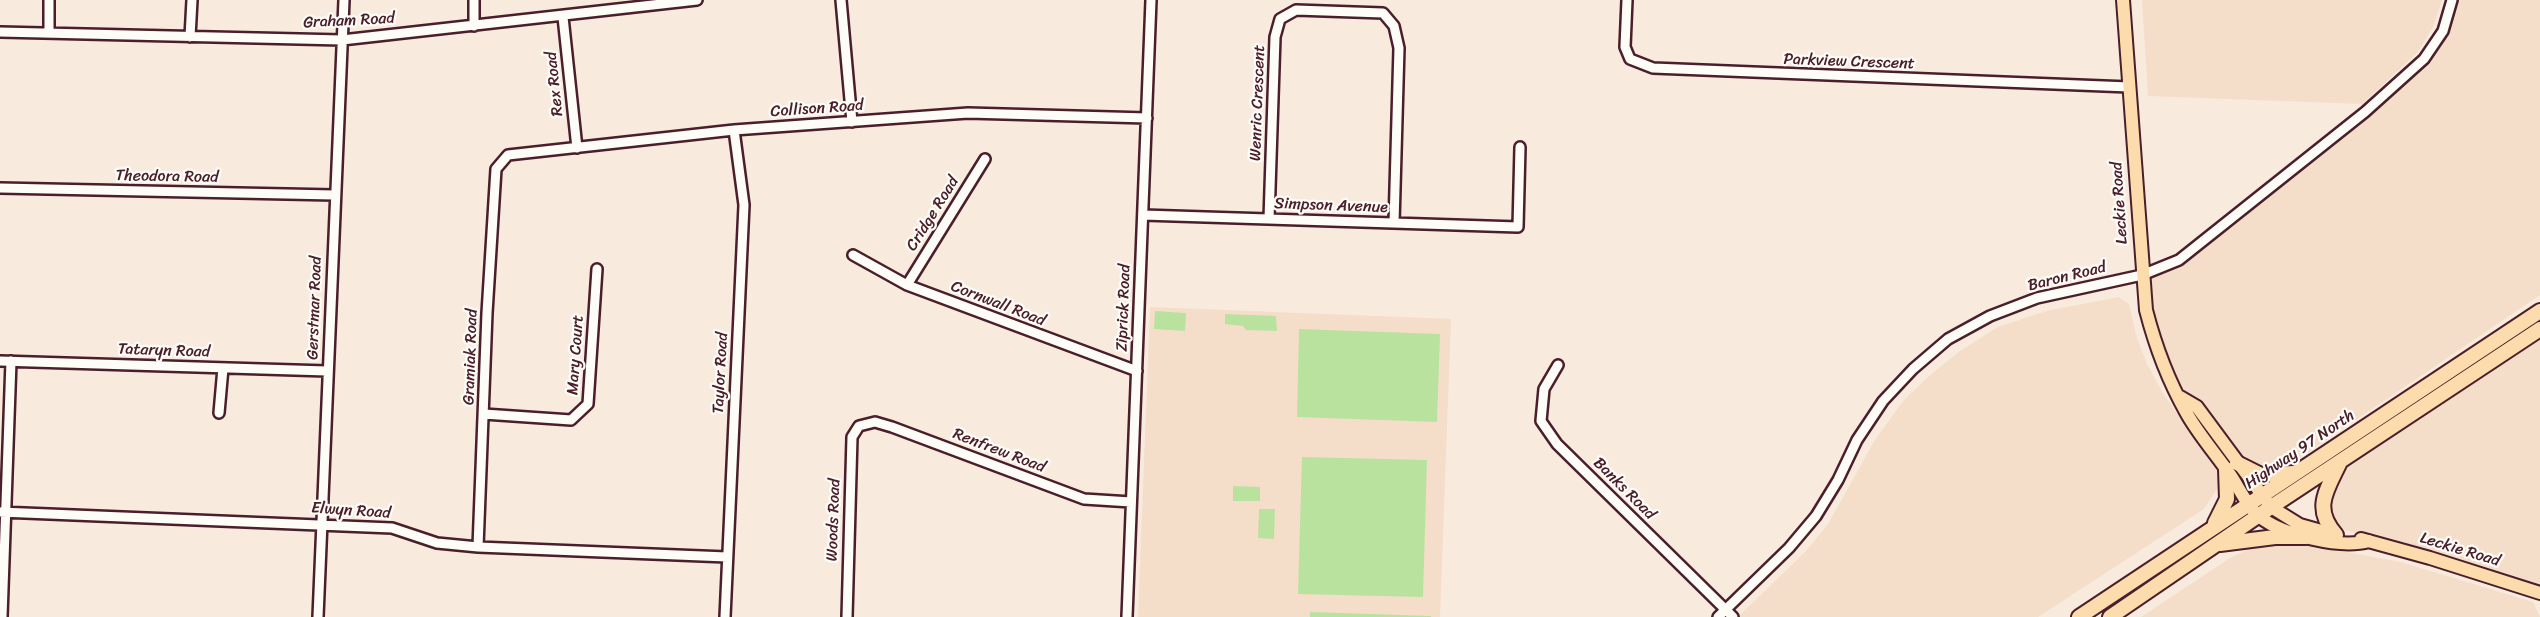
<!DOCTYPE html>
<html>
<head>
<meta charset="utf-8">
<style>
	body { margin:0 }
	canvas { display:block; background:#f8eadc }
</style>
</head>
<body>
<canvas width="2540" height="617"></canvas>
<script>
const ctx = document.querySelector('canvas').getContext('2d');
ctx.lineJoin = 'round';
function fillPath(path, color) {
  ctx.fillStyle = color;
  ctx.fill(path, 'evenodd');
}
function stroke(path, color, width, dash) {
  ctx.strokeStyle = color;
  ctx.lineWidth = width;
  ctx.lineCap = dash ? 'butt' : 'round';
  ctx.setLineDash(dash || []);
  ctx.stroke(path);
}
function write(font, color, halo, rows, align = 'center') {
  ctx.font = font + ' Sriracha,sans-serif';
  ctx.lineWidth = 4.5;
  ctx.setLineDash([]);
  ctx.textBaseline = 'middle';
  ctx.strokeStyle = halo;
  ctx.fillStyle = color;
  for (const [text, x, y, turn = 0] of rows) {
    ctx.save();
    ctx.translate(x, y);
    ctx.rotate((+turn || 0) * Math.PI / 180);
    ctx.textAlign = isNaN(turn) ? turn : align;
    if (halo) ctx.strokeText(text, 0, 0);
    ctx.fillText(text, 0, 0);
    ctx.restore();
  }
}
const built = new Path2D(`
	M 2142,0 L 2442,0 L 2433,27 L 2418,52 L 2362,104 L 2148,96 Z
	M 2460,0 L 2540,0 L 2540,295 L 2285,468 L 2264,470 L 2240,457 L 2188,398 L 2174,376 L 2158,336 L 2150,305 L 2148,279 L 2186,263 L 2429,64 L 2446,35 Z
	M 2119,297 L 2129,304 L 2137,338 L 2147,364 L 2163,393 L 2218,473 L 2219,486 L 2204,509 L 2038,617 L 1738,617 L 1806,551 L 1828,524 L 1875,440 L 1903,401 L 1929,376 L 1960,351 L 1998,327 L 2046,311 Z
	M 1150,307 L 1451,319 L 1440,617 L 1138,617 Z
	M 2540,340 L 2540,587 L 2338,528 L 2329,517 L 2330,500 L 2346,462 Z
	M 2277,543 L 2302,544 L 2401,562 L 2533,602 L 2540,617 L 2141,617 L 2230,558 L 2255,546 Z`);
const green = new Path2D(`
	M 1155,311 L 1186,313 L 1185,331 L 1154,329 Z
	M 1225,314 L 1276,316 L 1277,331 L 1246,330 L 1243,326 L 1225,324 Z
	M 1299,329 L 1440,334 L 1437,422 L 1297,417 Z
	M 1302,457 L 1427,460 L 1423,597 L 1298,594 Z
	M 1233,486 L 1260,487 L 1260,501 L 1233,501 Z
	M 1259,509 L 1275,509 L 1274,539 L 1258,538 Z
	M 1310,612 L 1431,616 L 1431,617 L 1310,617 Z`);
const minor = new Path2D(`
	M 49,0 L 49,32
	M 841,0 L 852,122
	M 1627,0 L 1625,47 L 1630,59 L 1653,68 L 2129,87
	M 563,17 L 577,148
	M 474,26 L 474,0
	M 0,32 L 342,40 L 697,0
	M 190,37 L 192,0
	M 0,188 L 334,195
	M 1143,215 L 1518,227 L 1520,147
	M 1269,219 L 1275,37 L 1280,19 L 1296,10 L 1383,13 L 1394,26 L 1399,48 L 1394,223
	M 853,255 L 907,285 L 1137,371
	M 907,285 L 985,159
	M 0,361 L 327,371
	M 1558,365 L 1544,389 L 1541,421 L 1557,444 L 1733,617
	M 219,413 L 223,368
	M 484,414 L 571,420 L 588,404 L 597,269
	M 0,512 L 392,528 L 437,543 L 478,547 L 727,557
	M 478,547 L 487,313 L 496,169 L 508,155 L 734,130 L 968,113 L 1147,118
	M 2,617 L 11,361
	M 318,617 L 344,0
	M 725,617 L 744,205 L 734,130
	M 847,617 L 852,437 L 859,426 L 875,422 L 892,427 L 1084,499 L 1131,502
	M 1127,617 L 1151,0
	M 1718,617 L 1789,548 L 1816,516 L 1838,480 L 1857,440 L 1883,401 L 1913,369 L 1948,339 L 1990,316 L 2037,298 L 2142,275 L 2179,260 L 2365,112 L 2424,59 L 2443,31 L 2452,0`);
const major = new Path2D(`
	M 2123,0 L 2146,310 C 2155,345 2168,380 2186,412 C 2198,434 2216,454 2231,476 C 2239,488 2248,508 2260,517 C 2283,535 2340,549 2369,541
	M 2180,397 L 2197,407 L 2271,507 L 2300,525 L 2332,534
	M 2361,539 L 2430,558 L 2540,593`);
const highway = new Path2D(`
	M 2237,463 L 2261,475 L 2293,473
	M 2215,523 L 2227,499 L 2226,469
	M 2336,535 C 2312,508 2327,490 2340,462
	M 2220,544 L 2275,537 L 2306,537
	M 2079,617 L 2540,311
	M 2110,617 L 2271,507 L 2540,329`);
const streetNames = [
	["Graham Road",349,21,-3],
	["Parkview Crescent",1849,62,2],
	["Rex Road",555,84,-96],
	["Wenric Crescent",1258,103,-88],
	["Collison Road",817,109,-4],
	["Theodora Road",167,177,1],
	["Leckie Road",2120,203,-94],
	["Simpson Avenue",1331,206,2],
	["Cridge Road",933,214,-58],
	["Baron Road",2067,277,-14],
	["Cornwall Road",998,304,21],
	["Gerstmar Road",315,308,-88],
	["Ziprick Road",1124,308,-88],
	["Tataryn Road",164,351,2],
	["Mary Court",576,355,-86],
	["Gramiak Road",471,357,-88],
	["Taylor Road",721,373,-87],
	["Highway 97 North",2300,450,-34],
	["Renfrew Road",999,451,21],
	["Banks Road",1624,489,45],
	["Elwyn Road",351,511,4],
	["Woods Road",834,520,-88],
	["Leckie Road",2460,550,17]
];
fillPath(built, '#f5dec9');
fillPath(green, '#bae29f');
stroke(minor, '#4a1f2b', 14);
stroke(major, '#4a1f2b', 16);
stroke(highway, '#4a1f2b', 18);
stroke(minor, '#fdfcf7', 9);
stroke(major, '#fcdcac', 12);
stroke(highway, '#fcdcac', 14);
write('16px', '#4a1f2b', '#fdfcf7', streetNames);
</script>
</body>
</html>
